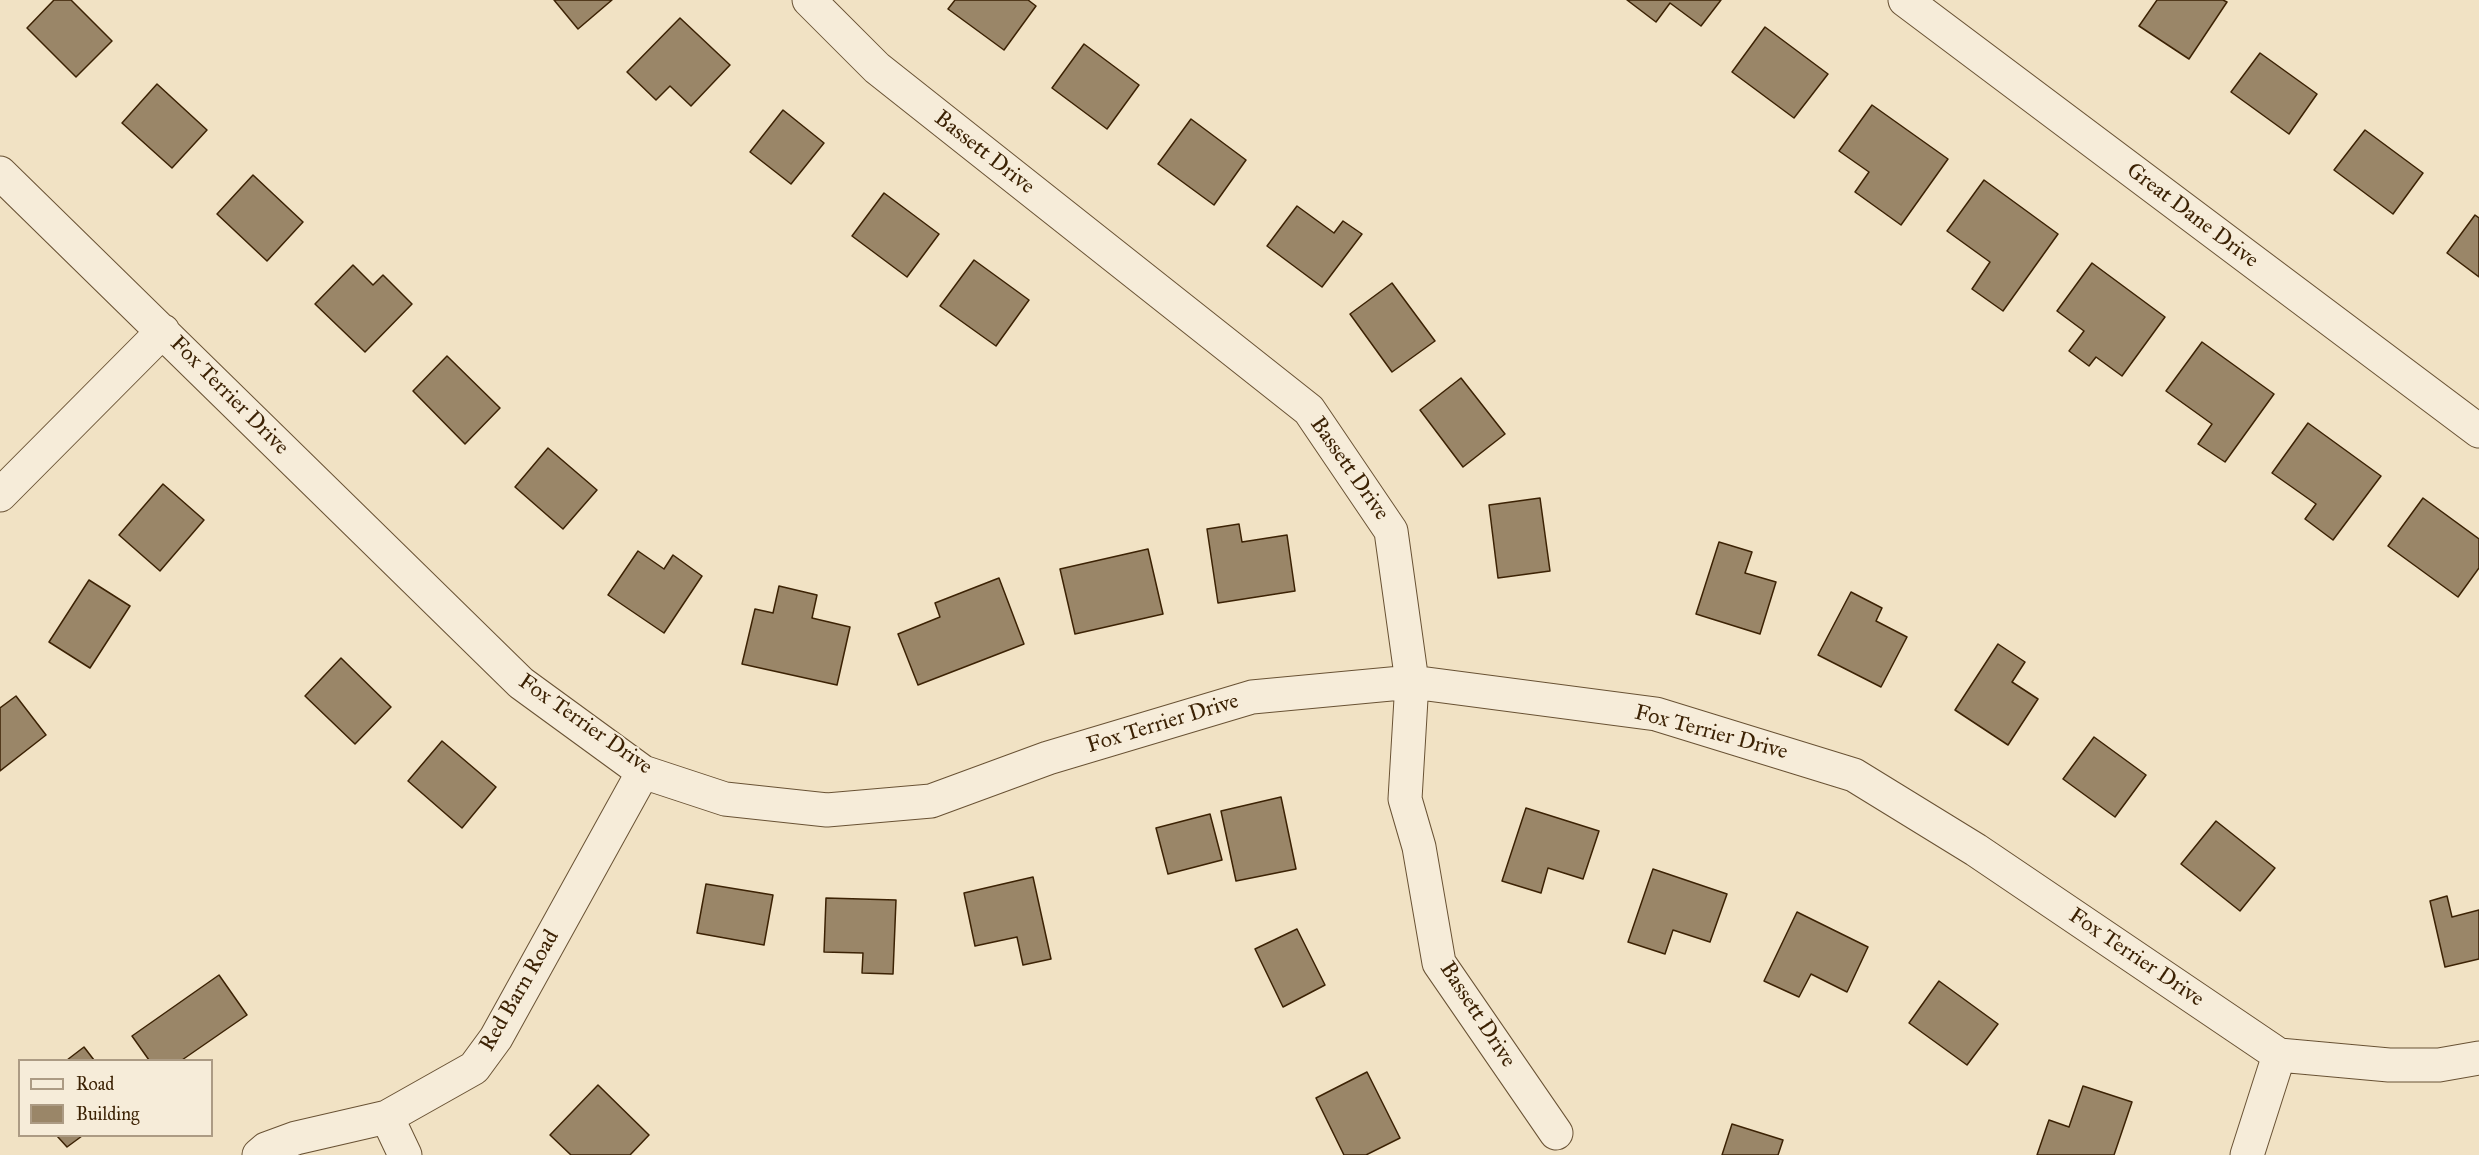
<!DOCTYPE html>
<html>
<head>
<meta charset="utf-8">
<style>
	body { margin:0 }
	#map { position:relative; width:2479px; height:1155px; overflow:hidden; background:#f1e2c4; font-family:"IM FELL Great Primer",serif }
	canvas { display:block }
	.legend { position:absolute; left:18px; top:1059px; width:195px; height:78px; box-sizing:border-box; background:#f6ecd9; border:2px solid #ac9b84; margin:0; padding:8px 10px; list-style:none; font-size:18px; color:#3c2204 }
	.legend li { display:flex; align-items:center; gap:12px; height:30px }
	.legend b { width:30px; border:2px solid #ac9b84 }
</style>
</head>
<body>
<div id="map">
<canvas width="2479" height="1155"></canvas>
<ul class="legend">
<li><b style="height:8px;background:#f6ecd9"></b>Road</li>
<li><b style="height:16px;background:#9a8668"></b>Building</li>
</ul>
</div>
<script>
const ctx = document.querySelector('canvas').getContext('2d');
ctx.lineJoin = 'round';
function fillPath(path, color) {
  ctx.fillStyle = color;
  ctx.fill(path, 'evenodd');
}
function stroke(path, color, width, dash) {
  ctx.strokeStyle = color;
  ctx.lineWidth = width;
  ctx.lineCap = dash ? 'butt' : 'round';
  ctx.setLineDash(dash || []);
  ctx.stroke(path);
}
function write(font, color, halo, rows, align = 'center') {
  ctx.font = font + ' "IM FELL Great Primer",serif';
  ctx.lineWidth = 4.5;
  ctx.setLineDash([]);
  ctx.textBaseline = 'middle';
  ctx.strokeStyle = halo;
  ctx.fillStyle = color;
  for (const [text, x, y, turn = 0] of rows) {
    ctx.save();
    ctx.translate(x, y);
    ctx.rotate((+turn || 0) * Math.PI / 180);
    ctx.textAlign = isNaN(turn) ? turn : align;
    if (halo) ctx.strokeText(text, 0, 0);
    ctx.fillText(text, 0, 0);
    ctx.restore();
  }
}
const building = new Path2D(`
	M 54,0 L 71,0 L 112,41 L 76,77 L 27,28 Z
	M 554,0 L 612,0 L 578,29 Z
	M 955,0 L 1028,0 L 1036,6 L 1004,50 L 948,9 Z
	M 1627,0 L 1721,0 L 1701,26 L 1670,3 L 1656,22 Z
	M 2157,0 L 2223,0 L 2227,2 L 2189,59 L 2139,26 Z
	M 680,18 L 730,65 L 691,106 L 670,86 L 656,100 L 627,72 Z
	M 1765,27 L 1828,74 L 1794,118 L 1732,72 Z
	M 1084,44 L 1139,85 L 1107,129 L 1052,88 Z
	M 2260,53 L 2317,94 L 2289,134 L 2231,92 Z
	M 157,84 L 207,130 L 172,168 L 122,123 Z
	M 1872,105 L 1948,159 L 1901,225 L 1855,192 L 1869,172 L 1839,151 Z
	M 783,110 L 824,143 L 791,184 L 750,152 Z
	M 1191,119 L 1246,160 L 1214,205 L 1158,164 Z
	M 2365,130 L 2423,173 L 2393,214 L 2334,170 Z
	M 253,175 L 303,222 L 267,261 L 217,214 Z
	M 1984,180 L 2058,234 L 2003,311 L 1972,289 L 1990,262 L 1947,231 Z
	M 884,193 L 939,234 L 907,277 L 852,236 Z
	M 1297,206 L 1334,233 L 1343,221 L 1362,234 L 1322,287 L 1267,246 Z
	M 2475,215 L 2479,218 L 2479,277 L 2447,253 Z
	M 974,260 L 1029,300 L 996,346 L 940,306 Z
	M 2092,263 L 2165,317 L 2122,376 L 2096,357 L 2089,366 L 2069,351 L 2084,331 L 2057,311 Z
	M 353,265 L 373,285 L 383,275 L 412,304 L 365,352 L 315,304 Z
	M 1392,283 L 1435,341 L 1392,372 L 1350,314 Z
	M 2202,342 L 2274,394 L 2225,462 L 2198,444 L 2212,424 L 2166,391 Z
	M 447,356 L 500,408 L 465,444 L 413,391 Z
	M 1461,378 L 1505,434 L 1463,467 L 1420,410 Z
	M 2308,423 L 2381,476 L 2333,540 L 2305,519 L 2316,504 L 2272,473 Z
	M 548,448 L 597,490 L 563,529 L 515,487 Z
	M 163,484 L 204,520 L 160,571 L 119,535 Z
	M 1540,498 L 1550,571 L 1498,578 L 1489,505 Z
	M 2423,498 L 2479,539 L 2479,568 L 2458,597 L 2388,546 Z
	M 1239,524 L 1242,542 L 1287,535 L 1295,591 L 1218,603 L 1207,529 Z
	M 1719,542 L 1752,552 L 1745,573 L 1776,582 L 1760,634 L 1696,614 Z
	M 1148,549 L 1163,614 L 1075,634 L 1060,569 Z
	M 638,551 L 664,569 L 673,555 L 702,576 L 664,633 L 608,595 Z
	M 999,578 L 1024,644 L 918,685 L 898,634 L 940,617 L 935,603 Z
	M 89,580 L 130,606 L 90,668 L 49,642 Z
	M 779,586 L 817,595 L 812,618 L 850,627 L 837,685 L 742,664 L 755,609 L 773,613 Z
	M 1851,592 L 1882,608 L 1876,621 L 1907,637 L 1881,687 L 1818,655 Z
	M 1998,644 L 2025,662 L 2012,682 L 2038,699 L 2008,745 L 1955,710 Z
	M 341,658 L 391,707 L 355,744 L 305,696 Z
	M 16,696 L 46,735 L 0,771 L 0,708 Z
	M 2094,737 L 2146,775 L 2115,817 L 2063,779 Z
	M 442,741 L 496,787 L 462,828 L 408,781 Z
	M 1281,797 L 1296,869 L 1236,881 L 1221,811 Z
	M 1526,808 L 1599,831 L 1583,879 L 1548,868 L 1541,893 L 1502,881 Z
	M 1210,814 L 1222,860 L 1168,874 L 1156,828 Z
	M 2216,821 L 2275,868 L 2240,911 L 2181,864 Z
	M 1653,869 L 1727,894 L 1710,942 L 1673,930 L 1665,954 L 1628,942 Z
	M 1033,877 L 1051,959 L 1023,965 L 1017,937 L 975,946 L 964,893 Z
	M 706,884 L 773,895 L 764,945 L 697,933 Z
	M 2447,896 L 2452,917 L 2479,910 L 2479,959 L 2445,967 L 2430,901 Z
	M 826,898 L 896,900 L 893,974 L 862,973 L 863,953 L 824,952 Z
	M 1797,912 L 1868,947 L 1847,992 L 1811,974 L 1799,997 L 1764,981 Z
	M 1297,929 L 1325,985 L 1283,1007 L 1255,949 Z
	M 219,975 L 247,1015 L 182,1060 L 149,1060 L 132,1036 Z
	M 1939,981 L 1998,1024 L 1967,1065 L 1909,1023 Z
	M 84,1047 L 94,1060 L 67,1060 Z
	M 1367,1072 L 1400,1138 L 1366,1155 L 1344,1155 L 1316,1098 Z
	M 598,1085 L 649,1135 L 630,1155 L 571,1155 L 550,1135 Z
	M 2083,1086 L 2132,1102 L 2114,1155 L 2037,1155 L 2049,1120 L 2069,1127 Z
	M 1732,1124 L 1783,1140 L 1778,1155 L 1722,1155 Z
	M 57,1136 L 82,1136 L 67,1147 Z`);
const minor = new Path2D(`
	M 809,0 L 877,68 L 1309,410 L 1391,531 L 1412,682 L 1405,799 L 1419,847 L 1439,963 L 1556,1133
	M 1905,0 L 2479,431
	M 0,173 L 521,683 L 643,772 L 725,799 L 827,810 L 931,801 L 1048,758 L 1252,697 L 1412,682 L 1656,714 L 1854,775 L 1976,850 L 2279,1055 L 2389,1065 L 2439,1065 L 2479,1058
	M 0,495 L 163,331
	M 387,1117 L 405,1155
	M 259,1155 L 266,1149 L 296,1138 L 387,1117 L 474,1068 L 496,1038 L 643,772
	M 2247,1155 L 2279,1055`);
const streetNames = [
	["Bassett Drive",984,153,38],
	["Great Dane Drive",2192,216,37],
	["Fox Terrier Drive",229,396,45],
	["Bassett Drive",1349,469,55],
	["Fox Terrier Drive",1163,724,-17],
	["Fox Terrier Drive",585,725,35],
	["Fox Terrier Drive",1711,733,15],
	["Fox Terrier Drive",2136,958,34],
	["Red Barn Road",520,991,-60],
	["Bassett Drive",1477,1015,57]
];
fillPath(building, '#9a8668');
stroke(building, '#3c2204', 1.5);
stroke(minor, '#695234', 35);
stroke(minor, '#f6ecd9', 33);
write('22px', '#3c2204', '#f6ecd9', streetNames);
</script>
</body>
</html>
